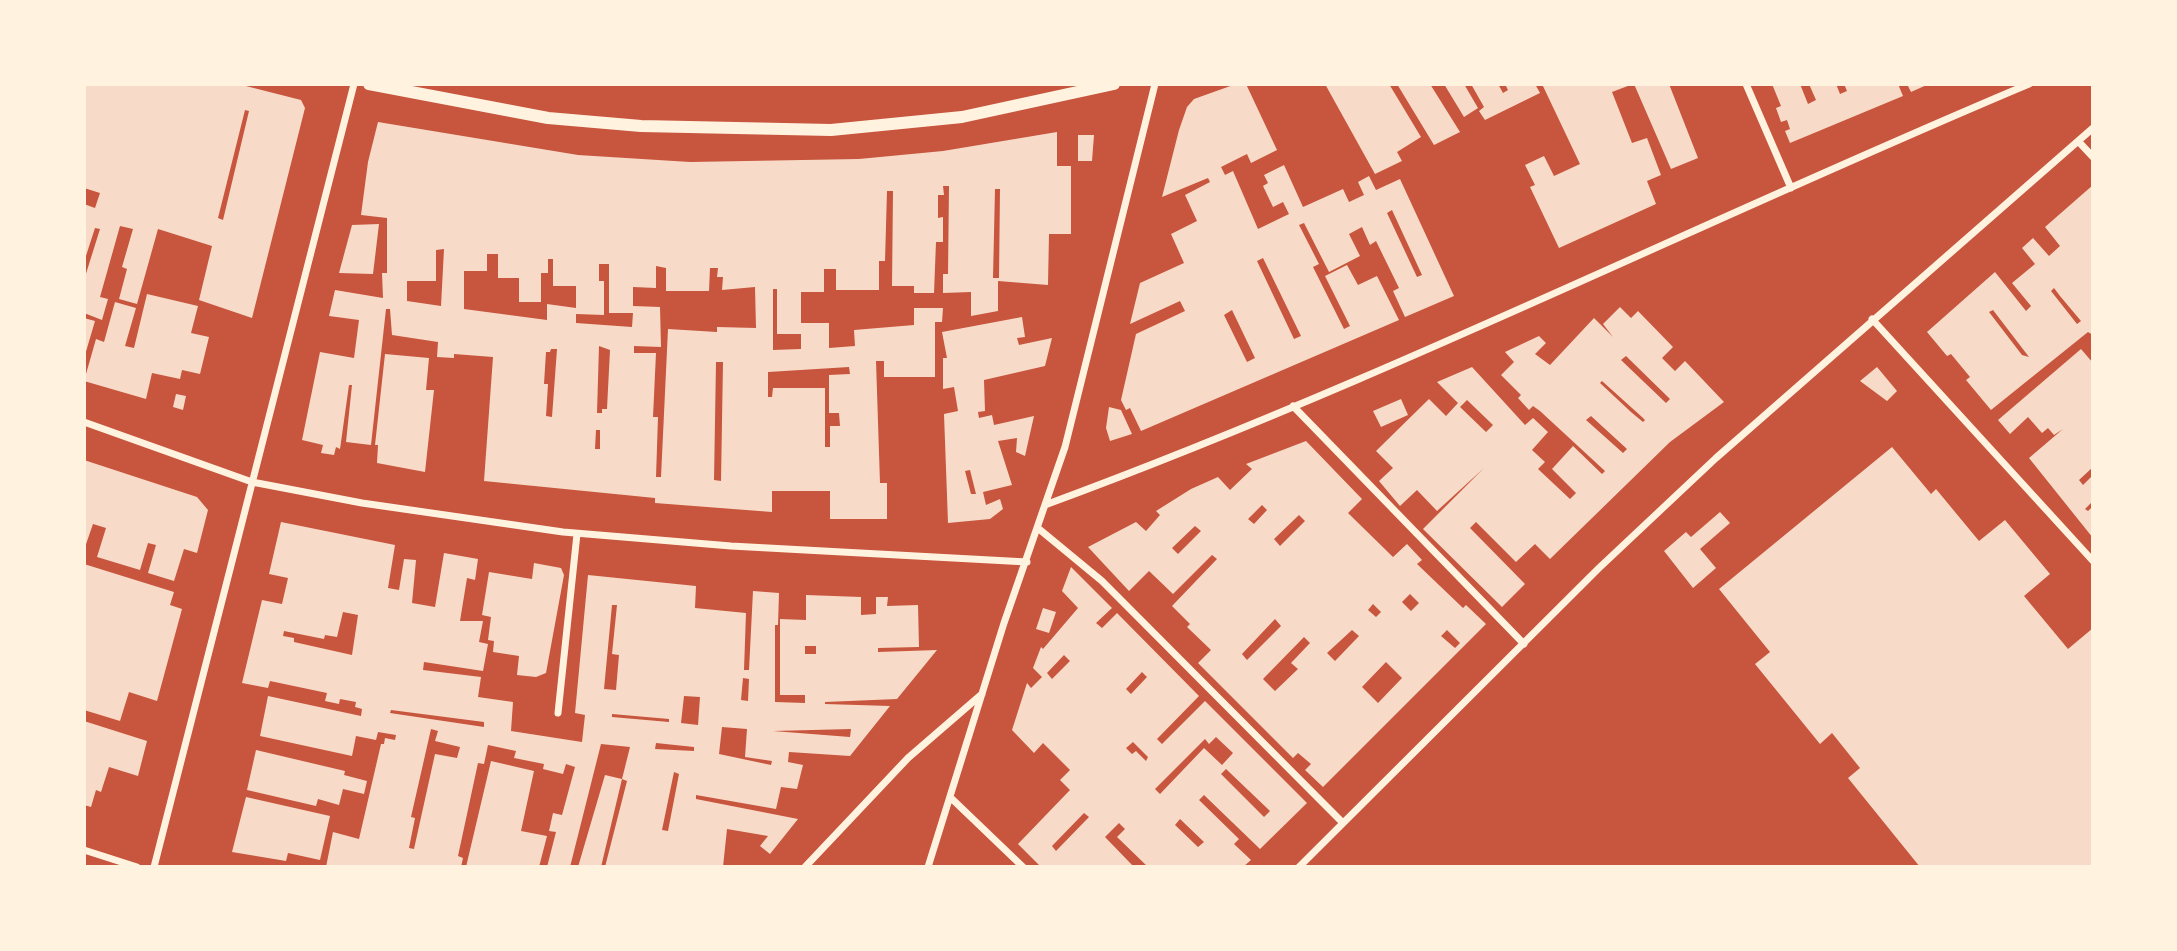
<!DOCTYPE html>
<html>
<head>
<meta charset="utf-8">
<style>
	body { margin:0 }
	#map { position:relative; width:2177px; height:951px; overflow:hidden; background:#c8553d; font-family:"Roboto Condensed",sans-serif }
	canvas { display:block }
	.frame { position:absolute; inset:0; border:86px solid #fff3e0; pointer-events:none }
</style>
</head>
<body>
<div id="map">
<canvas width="2177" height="951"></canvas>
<div class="frame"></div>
</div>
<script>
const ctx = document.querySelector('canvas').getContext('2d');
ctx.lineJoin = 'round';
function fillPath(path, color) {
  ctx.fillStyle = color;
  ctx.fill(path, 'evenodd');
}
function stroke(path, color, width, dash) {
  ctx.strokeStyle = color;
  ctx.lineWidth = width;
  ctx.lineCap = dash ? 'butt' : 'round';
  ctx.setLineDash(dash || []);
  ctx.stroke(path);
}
const building = new Path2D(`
	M 84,84 L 238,84 L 301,100 L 305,108 L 252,318 L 199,300 L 212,246 L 158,229 L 137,304 L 119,299 L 127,269 L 122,267 L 133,229 L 120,226 L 100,297 L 108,299 L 102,320 L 84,313 L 84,280 L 100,229 L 95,228 L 84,262 L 84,204 L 95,208 L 100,193 L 84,188 ZM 245,110 L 249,111 L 223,220 L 218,218 Z
	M 1236,84 L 1246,84 L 1277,150 L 1251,163 L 1247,154 L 1221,167 L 1225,175 L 1233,171 L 1258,229 L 1289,214 L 1283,202 L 1273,207 L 1263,186 L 1268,183 L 1264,175 L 1284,165 L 1303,207 L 1343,189 L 1349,202 L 1364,195 L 1358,182 L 1369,176 L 1376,190 L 1400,179 L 1454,296 L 1405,317 L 1393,291 L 1399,288 L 1376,241 L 1370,245 L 1362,227 L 1349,234 L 1360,256 L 1329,272 L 1304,223 L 1299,225 L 1319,264 L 1313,267 L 1344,329 L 1350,326 L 1325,276 L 1347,265 L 1358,285 L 1377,276 L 1399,320 L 1141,431 L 1130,408 L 1126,410 L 1121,400 L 1136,334 L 1185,311 L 1180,301 L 1130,324 L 1140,283 L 1184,263 L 1171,234 L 1197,221 L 1185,195 L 1210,182 L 1208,178 L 1162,197 L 1179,130 L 1187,107 L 1194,99 ZM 1392,210 L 1422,275 L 1417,277 L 1387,213 ZM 1263,258 L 1301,336 L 1294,339 L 1257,261 ZM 1232,310 L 1255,358 L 1247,362 L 1224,315 Z
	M 1325,84 L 1389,84 L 1421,137 L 1397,152 L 1402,161 L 1375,174 Z
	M 1397,84 L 1430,84 L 1460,132 L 1434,145 Z
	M 1444,84 L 1464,84 L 1478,108 L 1464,117 Z
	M 1471,84 L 1498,84 L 1503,93 L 1508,90 L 1505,84 L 1535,84 L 1540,93 L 1485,120 L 1479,111 L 1484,107 Z
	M 1542,84 L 1633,84 L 1612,92 L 1632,143 L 1647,138 L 1661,175 L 1647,181 L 1656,204 L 1559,248 L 1530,187 L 1535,185 L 1525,165 L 1544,156 L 1554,176 L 1580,164 Z
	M 1634,84 L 1669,84 L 1698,158 L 1671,169 Z
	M 1772,84 L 1800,84 L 1808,104 L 1816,100 L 1809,84 L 1836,84 L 1840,94 L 1847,91 L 1844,84 L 1898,84 L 1903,96 L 1790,143 L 1785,131 L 1790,129 L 1787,120 L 1781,122 L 1776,108 L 1781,106 Z
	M 1907,84 L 1929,84 L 1911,92 Z
	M 378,122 L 578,155 L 690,162 L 859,159 L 943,151 L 1057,132 L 1057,166 L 1071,166 L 1071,234 L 1049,234 L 1048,285 L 998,281 L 998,311 L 971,316 L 971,292 L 943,293 L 943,274 L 948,274 L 949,186 L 943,186 L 944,195 L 938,195 L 938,218 L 943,217 L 943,242 L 936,242 L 934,293 L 914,293 L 914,286 L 892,286 L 893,191 L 887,191 L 885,261 L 879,261 L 879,290 L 836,290 L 836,269 L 824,269 L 824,292 L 801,292 L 801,323 L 829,323 L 829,348 L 855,346 L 854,330 L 914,325 L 914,308 L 943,308 L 942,322 L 935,322 L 935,377 L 884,377 L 884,361 L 876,361 L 880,483 L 887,483 L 887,519 L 830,519 L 830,491 L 772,491 L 772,512 L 655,503 L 655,498 L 484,481 L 493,357 L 454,354 L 454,358 L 437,357 L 438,342 L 392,335 L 390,309 L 386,309 L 371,445 L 346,442 L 352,385 L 349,385 L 340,449 L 336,447 L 334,455 L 321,453 L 323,445 L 302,440 L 320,352 L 354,358 L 359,320 L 329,316 L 335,290 L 383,298 L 382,273 L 387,273 L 387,218 L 361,215 L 368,162 ZM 995,189 L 1000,189 L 999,278 L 993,278 ZM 444,249 L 441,306 L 407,301 L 407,281 L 436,281 L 436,250 ZM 487,254 L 498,254 L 498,278 L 519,278 L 519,302 L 541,302 L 541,273 L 548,273 L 548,259 L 553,259 L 553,286 L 576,286 L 576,308 L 547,304 L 547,320 L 464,309 L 464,271 L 487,271 ZM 599,264 L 609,264 L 609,313 L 633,313 L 632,327 L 576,323 L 576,314 L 604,315 L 604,281 L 599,281 ZM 656,266 L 666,268 L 666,291 L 709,291 L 710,268 L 718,268 L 717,277 L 723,277 L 722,290 L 755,287 L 756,328 L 717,327 L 717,332 L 668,329 L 661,477 L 656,477 L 658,417 L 653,417 L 656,353 L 634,353 L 634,346 L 661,347 L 660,307 L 633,306 L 633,287 L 656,288 ZM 773,289 L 777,289 L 777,334 L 801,334 L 801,349 L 773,350 ZM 599,346 L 610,350 L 607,409 L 602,409 L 602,413 L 597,413 ZM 551,349 L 557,349 L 552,417 L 546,416 L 548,384 L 544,384 L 546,352 L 550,352 ZM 716,362 L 723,362 L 721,481 L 714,480 ZM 849,367 L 850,374 L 829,375 L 829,413 L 839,413 L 840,426 L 830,426 L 830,447 L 825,447 L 825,388 L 773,388 L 772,397 L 768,397 L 768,372 ZM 596,430 L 600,430 L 600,449 L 595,449 Z
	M 1078,135 L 1094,135 L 1092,161 L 1078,161 Z
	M 2093,185 L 2093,335 L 2088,332 L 1991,410 L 1966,380 L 1970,377 L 1951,354 L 1947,356 L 1927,332 L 1995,272 L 2026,311 L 2031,306 L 2012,283 L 2035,264 L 2022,248 L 2033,238 L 2049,256 L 2060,246 L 2045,227 ZM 2054,288 L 2060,296 L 2081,321 L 2077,324 L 2051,291 ZM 1993,310 L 2029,357 L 2022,355 L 1989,312 Z
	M 379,224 L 373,274 L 339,273 L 352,225 Z
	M 147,294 L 198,306 L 191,333 L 209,337 L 200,374 L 182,370 L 180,379 L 152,373 L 146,399 L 84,381 L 96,339 L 104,342 L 115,302 L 136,308 L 125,346 L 134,348 Z
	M 1620,307 L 1631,318 L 1638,311 L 1673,347 L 1662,358 L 1675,371 L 1685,361 L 1724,402 L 1670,442 L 1550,559 L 1535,544 L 1516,562 L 1476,522 L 1470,528 L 1525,584 L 1502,607 L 1423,529 L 1484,468 L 1437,511 L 1417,490 L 1400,506 L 1379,481 L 1393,468 L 1376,451 L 1429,399 L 1446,416 L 1458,403 L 1437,382 L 1472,367 L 1525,425 L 1533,418 L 1548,432 L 1532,450 L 1545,462 L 1538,469 L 1570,499 L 1576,493 L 1552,469 L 1573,446 L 1602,474 L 1605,471 L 1540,411 L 1533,406 L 1529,410 L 1518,398 L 1521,395 L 1501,375 L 1514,362 L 1505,352 L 1539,336 L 1546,343 L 1535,354 L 1550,365 L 1594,318 L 1613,337 L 1603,324 ZM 1626,356 L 1670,399 L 1666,403 L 1621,360 ZM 1602,381 L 1642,417 L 1645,420 L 1643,422 L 1631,412 L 1600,383 ZM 1467,400 L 1493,425 L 1486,432 L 1460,407 ZM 1591,416 L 1627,449 L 1623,453 L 1586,420 Z
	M 1022,317 L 1025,337 L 1017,338 L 1019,345 L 1052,338 L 1045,366 L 984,380 L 985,411 L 978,412 L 979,418 L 992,415 L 994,425 L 1034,416 L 1025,456 L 1016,452 L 1017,438 L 998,441 L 1012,485 L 983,492 L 986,505 L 1000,499 L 1003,509 L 990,519 L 948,523 L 944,414 L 958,411 L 954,387 L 943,389 L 943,358 L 947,358 L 942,332 ZM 970,470 L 976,494 L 971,494 L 965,471 Z
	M 84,318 L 95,321 L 85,355 L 84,355 Z
	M 2081,349 L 2093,363 L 2093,467 L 2079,480 L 2083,485 L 2093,475 L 2093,501 L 2085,509 L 2088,511 L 2093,506 L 2093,538 L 2029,458 L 2063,429 L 2054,435 L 2048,428 L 2042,433 L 2028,417 L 2010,434 L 1998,420 Z
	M 385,354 L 429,358 L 426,390 L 434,390 L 425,472 L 377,463 L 378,445 L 375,445 Z
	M 1877,367 L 1897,391 L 1887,401 L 1860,381 Z
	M 176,394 L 186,396 L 183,410 L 173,407 Z
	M 1401,399 L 1408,415 L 1381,427 L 1373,411 Z
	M 1109,407 L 1121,410 L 1132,434 L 1110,441 L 1106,428 Z
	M 1306,441 L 1362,499 L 1348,513 L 1393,557 L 1407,544 L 1422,560 L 1417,564 L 1463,608 L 1466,605 L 1486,624 L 1323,787 L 1305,770 L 1311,764 L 1298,753 L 1293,758 L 1198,663 L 1211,650 L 1187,627 L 1190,624 L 1172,606 L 1217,559 L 1212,555 L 1173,594 L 1149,571 L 1129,591 L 1088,547 L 1136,522 L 1146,531 L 1160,515 L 1156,511 L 1191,489 L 1218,477 L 1230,490 L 1252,469 L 1246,464 ZM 1262,505 L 1267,510 L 1254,524 L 1248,519 ZM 1299,515 L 1305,521 L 1280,546 L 1274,539 ZM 1195,526 L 1201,531 L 1178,554 L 1172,548 ZM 1410,594 L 1419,603 L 1411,611 L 1402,602 ZM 1373,604 L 1381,612 L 1376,617 L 1368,610 ZM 1275,619 L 1281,626 L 1247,660 L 1242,654 ZM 1352,630 L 1359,636 L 1335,661 L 1327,653 ZM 1447,630 L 1460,643 L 1455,648 L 1441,636 ZM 1304,637 L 1310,643 L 1291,663 L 1298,669 L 1275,691 L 1263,679 ZM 1386,662 L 1402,678 L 1378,703 L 1362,687 Z
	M 1892,447 L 1931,494 L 1936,489 L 1979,541 L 2005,520 L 2050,574 L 2024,596 L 2068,649 L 2093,628 L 2093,867 L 1920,867 L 1848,778 L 1860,768 L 1832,733 L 1820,744 L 1755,664 L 1770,652 L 1719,589 Z
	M 84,460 L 197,497 L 208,510 L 197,553 L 184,549 L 174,581 L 148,573 L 156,545 L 148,543 L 140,570 L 97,557 L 106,528 L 93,524 L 84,550 Z
	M 1720,512 L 1730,523 L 1700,549 L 1716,568 L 1693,588 L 1664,551 L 1686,532 L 1691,537 Z
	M 281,522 L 395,545 L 388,588 L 399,590 L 404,559 L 416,560 L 412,603 L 435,607 L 444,553 L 478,559 L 475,580 L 467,578 L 460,621 L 483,621 L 479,642 L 488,644 L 483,671 L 424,662 L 423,670 L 481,677 L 478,697 L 513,702 L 511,731 L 582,742 L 585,715 L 575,713 L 588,575 L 696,586 L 695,608 L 746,613 L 744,670 L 749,670 L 753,591 L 779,593 L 778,625 L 775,625 L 775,702 L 805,703 L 805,695 L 780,695 L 780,619 L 806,620 L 806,595 L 861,597 L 861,615 L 876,614 L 876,597 L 888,597 L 887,606 L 918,605 L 919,647 L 878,648 L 878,652 L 937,650 L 897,699 L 825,702 L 825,704 L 890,706 L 850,756 L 789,752 L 788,762 L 803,765 L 797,789 L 781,787 L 776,809 L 696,795 L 696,799 L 798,819 L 770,854 L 760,846 L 768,836 L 727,829 L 723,867 L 605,867 L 627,781 L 622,779 L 630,747 L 601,744 L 570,867 L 547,867 L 556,832 L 549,831 L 553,813 L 562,815 L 575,767 L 566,764 L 563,774 L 543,769 L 544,764 L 514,758 L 516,751 L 488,745 L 484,764 L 478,763 L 458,856 L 463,858 L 461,867 L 326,867 L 333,832 L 359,839 L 381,744 L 384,744 L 385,738 L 395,740 L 396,735 L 378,732 L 376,740 L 356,736 L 352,756 L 260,736 L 268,696 L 361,716 L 362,709 L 355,707 L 356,702 L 340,699 L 339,704 L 325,701 L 327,693 L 270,681 L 268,688 L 242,683 L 262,600 L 282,604 L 288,578 L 269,574 ZM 612,605 L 617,605 L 612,654 L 619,655 L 616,690 L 604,689 ZM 343,612 L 358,615 L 352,655 L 294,642 L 294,638 L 283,636 L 284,631 L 324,639 L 325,635 L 337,637 ZM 805,646 L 816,646 L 816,654 L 805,654 ZM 743,678 L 749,679 L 748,701 L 741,700 ZM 684,696 L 700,697 L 698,725 L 681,723 ZM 391,710 L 484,722 L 484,727 L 390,713 ZM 612,714 L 669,719 L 669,722 L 612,717 ZM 722,727 L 747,729 L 745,757 L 772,761 L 771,765 L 719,754 ZM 431,729 L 438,731 L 435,741 L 460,747 L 457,758 L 435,754 L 414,849 L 409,848 L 415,818 L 411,817 ZM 851,729 L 850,737 L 773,731 ZM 656,743 L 694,747 L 694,751 L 655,749 ZM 674,772 L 679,774 L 668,831 L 662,830 Z
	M 534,563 L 561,568 L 564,575 L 546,673 L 536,677 L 517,675 L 519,656 L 493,652 L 494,641 L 488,640 L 491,617 L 482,615 L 489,572 L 532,579 Z
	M 84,564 L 174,592 L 170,605 L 182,609 L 157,701 L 129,692 L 120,721 L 84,710 Z
	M 1071,567 L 1112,608 L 1096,623 L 1102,628 L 1117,613 L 1199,696 L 1157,739 L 1162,744 L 1205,701 L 1307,803 L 1260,849 L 1204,795 L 1199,800 L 1239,839 L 1234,844 L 1251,860 L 1243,867 L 1148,867 L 1117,837 L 1125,829 L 1119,823 L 1105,837 L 1134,867 L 1041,867 L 1018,844 L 1070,790 L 1060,780 L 1070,770 L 1043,743 L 1034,753 L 1012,730 L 1027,683 L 1031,688 L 1042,677 L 1033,668 L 1041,647 L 1043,649 L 1078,608 L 1062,591 ZM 1064,655 L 1070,661 L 1052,679 L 1047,673 ZM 1142,672 L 1147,677 L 1131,694 L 1126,689 ZM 1216,737 L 1233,753 L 1222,765 L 1204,748 L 1160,794 L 1155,789 L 1205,739 L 1209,744 ZM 1133,742 L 1148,757 L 1146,761 L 1136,751 L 1132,754 L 1126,748 ZM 1226,769 L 1270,811 L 1264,817 L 1221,774 ZM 1084,813 L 1089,817 L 1056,851 L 1052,846 ZM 1180,819 L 1204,842 L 1198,847 L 1175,825 Z
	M 1043,608 L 1056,612 L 1049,633 L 1036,629 Z
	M 84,721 L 147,741 L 138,776 L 109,767 L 101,792 L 96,790 L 91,807 L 84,805 Z
	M 256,750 L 345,771 L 344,775 L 367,781 L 364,794 L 343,789 L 339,805 L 318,799 L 316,806 L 247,790 Z
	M 491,761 L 534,771 L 521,831 L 547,836 L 539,867 L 466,867 Z
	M 605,775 L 622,779 L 601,867 L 578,867 Z
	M 246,797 L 330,816 L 320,860 L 288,853 L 286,861 L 232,852 Z`);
const minor = new Path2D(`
	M 1746,84 L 1791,188
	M 2078,141 L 2093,157
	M 1872,319 L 2093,561
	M 1293,406 L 1524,644
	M 84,422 L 252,482 L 362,503 L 563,532 L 731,546 L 1027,562
	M 1045,505 C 1380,382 1700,222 2029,84
	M 1039,529 L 1102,581 L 1343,823
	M 558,713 L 577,534
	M 950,797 L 1023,867
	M 84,850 L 137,867
	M 154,867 L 354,84
	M 805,867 L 908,758 L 982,694
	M 928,867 L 1004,623 L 1065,447 L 1155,84
	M 1299,867 L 1599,568 L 1716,458 L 2093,128`);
const tertiary = new Path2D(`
	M 369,84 L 548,118 L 641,126 L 831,130 L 962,117 L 1114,84`);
fillPath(building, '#f7dbc8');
stroke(minor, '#fff3e0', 7);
stroke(tertiary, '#fff3e0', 12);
</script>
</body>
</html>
